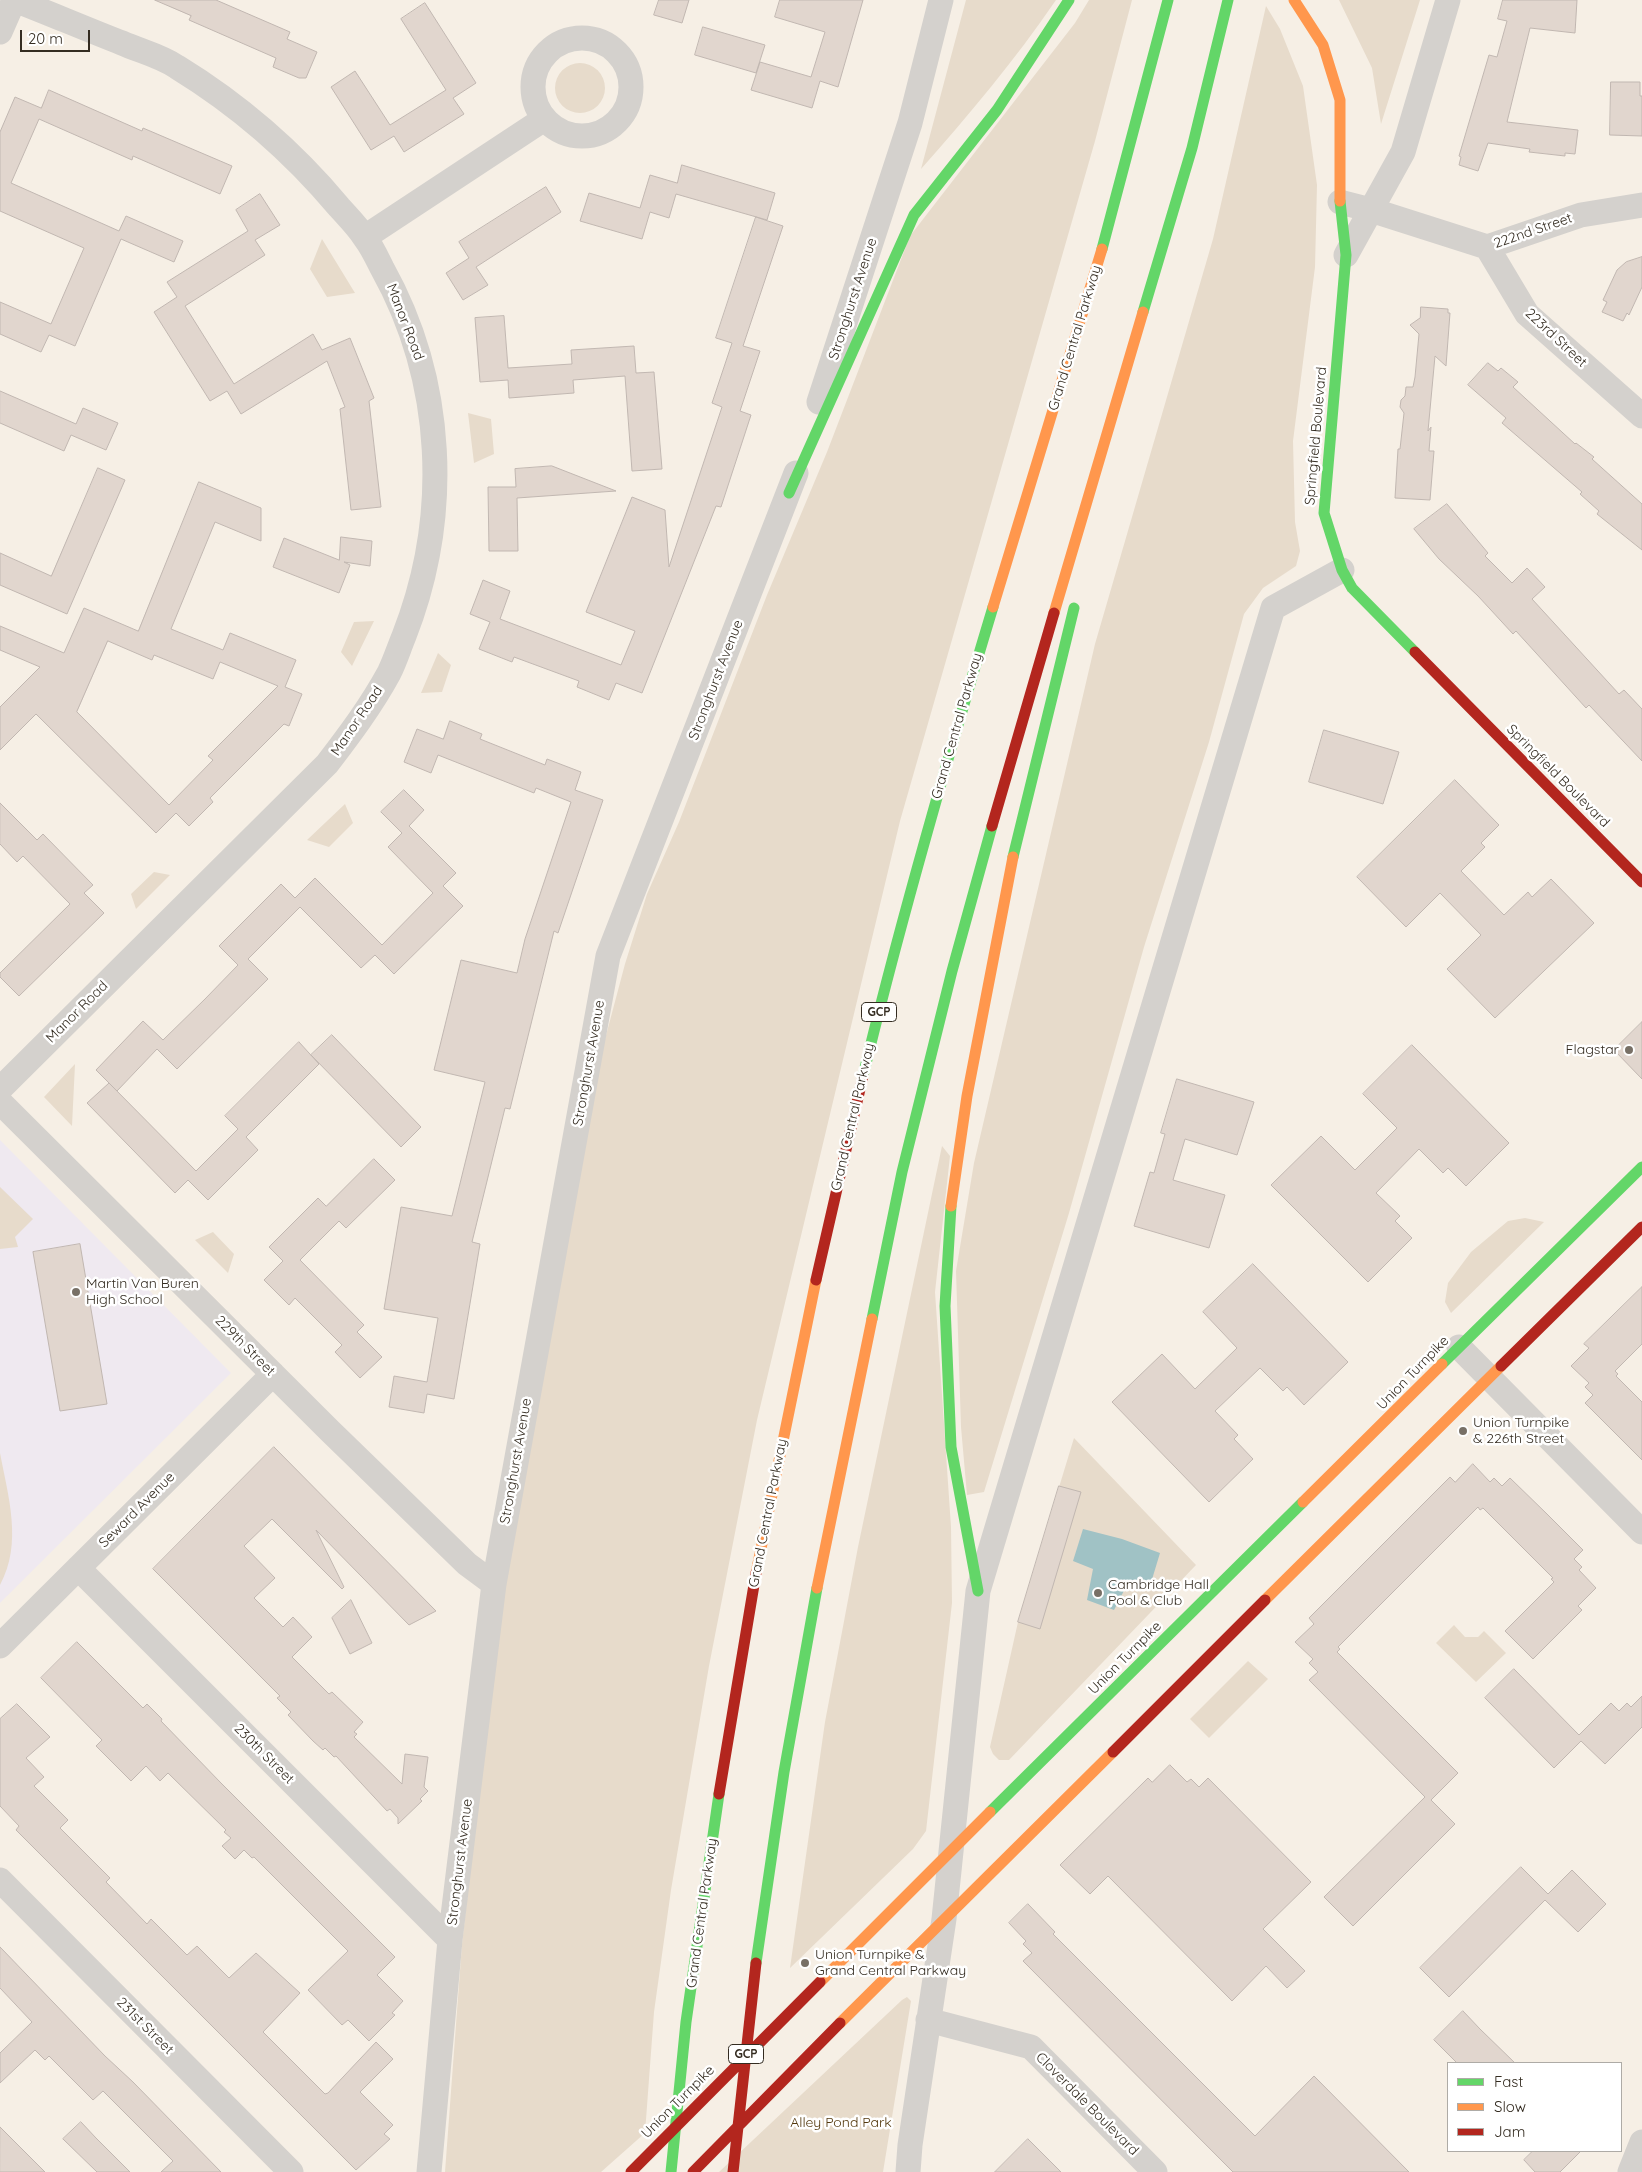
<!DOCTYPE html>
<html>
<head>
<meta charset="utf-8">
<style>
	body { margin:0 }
	#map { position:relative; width:1642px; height:2172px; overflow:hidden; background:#f6efe5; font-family:Quicksand,sans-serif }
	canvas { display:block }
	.legend { position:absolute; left:1447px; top:2062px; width:175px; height:90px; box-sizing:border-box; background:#fff; border:1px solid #aeaba6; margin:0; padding:6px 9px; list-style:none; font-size:15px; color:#342c21 }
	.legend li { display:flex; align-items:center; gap:10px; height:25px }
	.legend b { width:25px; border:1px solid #aeaba6 }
	.scale { position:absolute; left:20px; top:30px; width:70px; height:22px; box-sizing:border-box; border:2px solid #342c21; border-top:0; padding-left:6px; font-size:15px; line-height:18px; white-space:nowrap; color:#342c21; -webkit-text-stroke:4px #fff; paint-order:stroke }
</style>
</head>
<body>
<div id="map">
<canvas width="1642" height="2172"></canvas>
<ul class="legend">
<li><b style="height:6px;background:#63d668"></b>Fast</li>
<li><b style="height:6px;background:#ff974d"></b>Slow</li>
<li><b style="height:6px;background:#b3261e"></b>Jam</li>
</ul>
<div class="scale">20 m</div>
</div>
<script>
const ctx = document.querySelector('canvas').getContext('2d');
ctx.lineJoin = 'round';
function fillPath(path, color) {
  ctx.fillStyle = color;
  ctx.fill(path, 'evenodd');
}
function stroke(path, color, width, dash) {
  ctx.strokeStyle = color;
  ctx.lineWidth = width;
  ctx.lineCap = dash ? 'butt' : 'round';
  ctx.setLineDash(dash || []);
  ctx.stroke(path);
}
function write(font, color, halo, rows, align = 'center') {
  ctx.font = font + ' Quicksand,sans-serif';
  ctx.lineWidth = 5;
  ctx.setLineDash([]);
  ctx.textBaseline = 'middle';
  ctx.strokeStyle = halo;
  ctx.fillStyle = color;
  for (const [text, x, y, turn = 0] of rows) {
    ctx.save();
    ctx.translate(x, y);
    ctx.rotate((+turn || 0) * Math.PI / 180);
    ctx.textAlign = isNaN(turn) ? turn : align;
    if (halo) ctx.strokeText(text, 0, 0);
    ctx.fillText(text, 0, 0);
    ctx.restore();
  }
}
const education = new Path2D(`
	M 0,1140 L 231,1373 L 0,1603 Z`);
const green = new Path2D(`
	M 966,0 L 1056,0 C 1015,60 969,115 921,169 Z
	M 1089,0 L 1132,0 L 1095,141 L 900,821 L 757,1420 L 709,1666 L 671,1890 L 654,2012 L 645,2133 L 601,2172 L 445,2172 L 462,1944 L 507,1542 L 604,1043 L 625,964 L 647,894 L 679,822 L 767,595 L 827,452 L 910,236 L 1075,23 Z
	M 1339,0 L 1420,0 L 1381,124 L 1372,68 Z
	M 1266,6 L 1280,29 L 1303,86 L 1317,185 L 1315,267 L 1293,441 L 1295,522 L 1300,551 L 1296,566 L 1263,588 L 1244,614 L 1209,742 L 1144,947 L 1069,1213 L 984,1492 L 967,1495 L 961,1427 L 956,1271 L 974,1163 L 1095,644 L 1213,239 Z
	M555 88a25 25 0 1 1 50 0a25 25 0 1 1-50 0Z
	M 322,239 L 355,293 L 327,297 L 310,269 Z
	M 468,413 L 491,419 L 494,454 L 474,463 Z
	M 374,621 L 352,666 L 341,652 L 354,622 Z
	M 438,653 L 451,665 L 442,692 L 421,693 Z
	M 345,804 L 353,823 L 329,847 L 307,840 Z
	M 154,872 L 170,875 L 136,909 L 131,894 Z
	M 75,1064 L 72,1126 L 44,1097 Z
	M 942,1146 L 950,1156 L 935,1292 L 951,1527 L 952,1603 L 926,1831 L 913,1849 L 790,1968 L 825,1722 L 858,1547 Z
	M 0,1187 L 33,1219 L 15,1237 L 18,1247 L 0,1249 Z
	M 1525,1218 L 1544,1222 L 1451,1313 L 1445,1302 L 1448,1283 L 1471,1252 L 1508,1221 Z
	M 213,1232 L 234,1254 L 228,1273 L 195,1240 Z
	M 1074,1438 L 1196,1565 L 1009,1760 L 999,1760 L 993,1754 L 990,1747 L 1018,1622 Z
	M 0,1453 C 8,1496 23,1543 0,1585 Z
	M 1454,1625 L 1465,1637 L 1478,1637 L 1484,1631 L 1506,1653 L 1476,1682 L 1436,1643 Z
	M 1248,1661 L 1268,1679 L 1209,1738 L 1190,1719 Z
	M 907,1997 L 911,2001 L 883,2172 L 719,2172 L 902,2000 Z`);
const water = new Path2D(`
	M 1083,1529 L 1122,1539 L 1160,1553 L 1150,1586 L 1129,1581 L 1114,1610 L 1087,1600 L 1093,1569 L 1073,1561 Z`);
const building = new Path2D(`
	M 155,0 L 216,0 L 290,32 L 287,39 L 317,52 L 306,78 L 299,78 L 273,67 L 276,58 L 189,20 L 191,16 Z
	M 659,0 L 689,0 L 682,23 L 654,15 Z
	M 780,0 L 863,0 L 838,87 L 820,81 L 812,108 L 751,90 L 760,62 L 811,77 L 825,32 L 775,17 Z
	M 1503,0 L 1577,0 L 1575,33 L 1530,28 L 1507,122 L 1578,130 L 1575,154 L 1565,153 L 1565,156 L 1529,152 L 1530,149 L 1488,143 L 1478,171 L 1459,165 L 1461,157 L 1459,156 L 1489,55 L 1497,57 L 1507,21 L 1498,19 Z
	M 425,3 L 476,83 L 453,98 L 464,114 L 404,152 L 394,136 L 371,150 L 331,87 L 355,71 L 390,125 L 446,90 L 401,19 Z
	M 703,27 L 765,45 L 756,73 L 695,55 Z
	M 1611,82 L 1640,82 L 1640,96 L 1642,96 L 1642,136 L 1610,135 Z
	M 49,90 L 142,131 L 143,128 L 232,166 L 220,194 L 133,156 L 132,160 L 39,119 L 11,183 L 119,231 L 126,216 L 183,241 L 174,262 L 121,239 L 75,346 L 49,335 L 41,352 L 0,334 L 0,302 L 51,324 L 84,248 L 0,211 L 0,132 L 15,97 L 41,108 Z
	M 682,165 L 775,193 L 767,220 L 676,194 L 669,218 L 650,212 L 642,239 L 580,221 L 589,193 L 640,208 L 650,175 L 677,183 Z
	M 546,187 L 561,212 L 476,267 L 488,285 L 463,300 L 446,273 L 469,258 L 459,242 Z
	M 260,194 L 280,225 L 255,240 L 265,255 L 185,306 L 234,384 L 313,334 L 322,350 L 350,338 L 374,398 L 369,401 L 381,507 L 351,510 L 340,409 L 345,407 L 327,361 L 241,414 L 227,391 L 210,401 L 154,312 L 177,297 L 167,282 L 248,231 L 236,210 Z
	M 756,217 L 783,226 L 743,346 L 760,351 L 740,411 L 751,415 L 721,507 L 716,506 L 642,693 L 616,683 L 609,700 L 577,687 L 579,681 L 514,657 L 512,662 L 479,649 L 490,622 L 470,614 L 483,580 L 510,591 L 500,619 L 621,665 L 635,631 L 586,612 L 632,497 L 665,510 L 669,567 L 722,407 L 712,403 L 732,343 L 716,338 Z
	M 1642,257 L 1642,287 L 1629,315 L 1627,313 L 1623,321 L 1602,312 L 1607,302 L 1603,300 L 1617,270 L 1626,262 Z
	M 1421,307 L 1448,309 L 1448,313 L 1450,313 L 1446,366 L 1435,356 L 1428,431 L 1431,427 L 1429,451 L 1434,451 L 1430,500 L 1395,498 L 1398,449 L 1400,449 L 1404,413 L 1400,407 L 1401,400 L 1405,396 L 1406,387 L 1413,387 L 1415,377 L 1419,334 L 1410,325 L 1420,318 Z
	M 504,316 L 508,368 L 572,364 L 571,350 L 634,346 L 636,373 L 654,372 L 662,469 L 632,471 L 625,376 L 573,380 L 574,393 L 509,398 L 508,380 L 480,382 L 475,318 Z
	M 1488,363 L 1498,371 L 1501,368 L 1518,382 L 1513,387 L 1575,444 L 1576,443 L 1594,457 L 1592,459 L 1642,504 L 1642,550 L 1597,514 L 1599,511 L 1580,494 L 1582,492 L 1502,423 L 1506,418 L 1468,385 Z
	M 0,391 L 76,424 L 83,408 L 118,423 L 106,450 L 71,435 L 64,451 L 0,423 Z
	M 552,466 L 616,491 L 517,498 L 518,551 L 489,551 L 488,487 L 516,487 L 515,469 Z
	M 98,468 L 125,480 L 67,614 L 0,585 L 0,553 L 51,576 Z
	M 199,482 L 261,508 L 261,541 L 215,522 L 171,629 L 223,650 L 230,633 L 296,660 L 285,687 L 302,694 L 289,726 L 284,724 L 210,798 L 213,802 L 189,826 L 176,813 L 156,833 L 36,714 L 0,750 L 0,707 L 40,667 L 0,650 L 0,626 L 64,653 L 84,608 L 138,631 ZM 108,641 L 152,660 L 154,655 L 213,679 L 220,662 L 278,686 L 208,756 L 213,760 L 169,805 L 77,712 Z
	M 1447,504 L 1488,553 L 1485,556 L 1512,583 L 1527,568 L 1545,587 L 1532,599 L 1619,694 L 1624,690 L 1642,709 L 1642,761 L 1589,705 L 1586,708 L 1516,631 L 1513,634 L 1478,596 L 1439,559 L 1414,529 Z
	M 341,537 L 372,541 L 370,566 L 344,562 L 350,565 L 339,593 L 273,567 L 284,538 L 339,560 Z
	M 450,721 L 482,734 L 480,739 L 545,765 L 547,759 L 581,772 L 575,790 L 603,800 L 558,933 L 554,931 L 510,1109 L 505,1108 L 472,1242 L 480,1244 L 454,1399 L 427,1394 L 424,1413 L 389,1407 L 394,1376 L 427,1382 L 438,1318 L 384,1309 L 401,1207 L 452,1216 L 485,1082 L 434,1070 L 461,960 L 517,973 L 525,939 L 571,802 L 536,788 L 534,793 L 438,755 L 431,773 L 404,762 L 417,729 L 443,739 Z
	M 1324,730 L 1399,752 L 1383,804 L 1309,782 Z
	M 1455,780 L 1499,825 L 1481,843 L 1485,847 L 1461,871 L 1504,915 L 1528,892 L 1532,897 L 1551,879 L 1594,923 L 1495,1018 L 1447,969 L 1481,935 L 1440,893 L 1406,927 L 1357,877 Z
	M 404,790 L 424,810 L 409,826 L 456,873 L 443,886 L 463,906 L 394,974 L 375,955 L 361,968 L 300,907 L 248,959 L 268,979 L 177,1069 L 157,1049 L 117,1091 L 96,1070 L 143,1021 L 163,1040 L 205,999 L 238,965 L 219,946 L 281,884 L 295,898 L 315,878 L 382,945 L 433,893 L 388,847 L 402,833 L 381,812 Z
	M 0,803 L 37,840 L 43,834 L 93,885 L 84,893 L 104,913 L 19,996 L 0,977 L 0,973 L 70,904 L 23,856 L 17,862 L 0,844 Z
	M 1642,1022 L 1642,1079 L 1614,1050 Z
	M 332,1035 L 421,1127 L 401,1147 L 311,1055 Z
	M 299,1042 L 319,1064 L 246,1137 L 258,1150 L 208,1200 L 188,1180 L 175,1193 L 87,1103 L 109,1083 L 196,1171 L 238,1129 L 225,1116 Z
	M 1412,1045 L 1509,1143 L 1466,1186 L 1448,1168 L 1443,1173 L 1419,1149 L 1376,1193 L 1400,1216 L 1395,1221 L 1412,1238 L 1368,1282 L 1271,1185 L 1321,1136 L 1355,1170 L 1397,1128 L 1363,1094 Z
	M 1177,1079 L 1254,1102 L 1237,1155 L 1185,1139 L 1173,1180 L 1225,1195 L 1209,1248 L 1134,1226 L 1150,1172 L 1154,1173 L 1165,1134 L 1161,1133 Z
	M 374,1159 L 395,1180 L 346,1228 L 339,1221 L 300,1260 L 364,1325 L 357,1332 L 382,1357 L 360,1378 L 335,1352 L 342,1345 L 295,1298 L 289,1305 L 264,1280 L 283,1261 L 269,1247 L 318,1198 L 326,1206 Z
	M 80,1244 L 107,1404 L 60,1411 L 33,1252 Z
	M 1253,1264 L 1348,1362 L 1304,1405 L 1287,1387 L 1283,1391 L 1260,1368 L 1215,1411 L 1238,1435 L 1234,1439 L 1253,1459 L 1209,1502 L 1112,1402 L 1162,1354 L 1195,1389 L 1237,1348 L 1203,1312 Z
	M 1642,1287 L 1642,1344 L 1615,1371 L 1618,1374 L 1616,1376 L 1642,1402 L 1642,1460 L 1585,1403 L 1593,1395 L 1585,1387 L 1589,1383 L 1571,1366 L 1589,1348 L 1584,1344 Z
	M 274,1447 L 436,1611 L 409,1625 L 316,1530 L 344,1587 L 342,1589 L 272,1519 L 244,1546 L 275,1578 L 254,1598 L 283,1627 L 293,1617 L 312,1637 L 292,1657 L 329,1694 L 332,1692 L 363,1722 L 354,1732 L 357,1734 L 354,1737 L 402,1784 L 405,1754 L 428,1757 L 424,1787 L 428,1791 L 420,1799 L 422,1801 L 398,1824 L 398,1818 L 390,1809 L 387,1811 L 336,1756 L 334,1757 L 325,1748 L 323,1750 L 313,1741 L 288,1715 L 291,1712 L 277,1698 L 280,1696 L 153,1569 Z
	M 1473,1464 L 1490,1482 L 1494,1478 L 1502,1486 L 1510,1478 L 1547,1514 L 1583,1550 L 1574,1559 L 1582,1567 L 1579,1570 L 1596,1588 L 1578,1606 L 1582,1610 L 1533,1659 L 1505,1631 L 1554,1582 L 1551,1579 L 1553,1578 L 1483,1508 L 1480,1510 L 1478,1507 L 1338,1647 L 1340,1649 L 1337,1652 L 1458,1773 L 1431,1800 L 1455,1824 L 1353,1926 L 1324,1897 L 1425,1797 L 1309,1680 L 1318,1672 L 1309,1663 L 1313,1659 L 1295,1642 L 1314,1624 L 1309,1618 L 1450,1477 L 1455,1482 Z
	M 1059,1486 L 1081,1492 L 1040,1629 L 1018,1622 Z
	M 351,1600 L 372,1643 L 350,1654 L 332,1618 Z
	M 77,1642 L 143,1708 L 147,1704 L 162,1719 L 161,1721 L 221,1783 L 395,1957 L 377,1975 L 403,2001 L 392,2013 L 395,2015 L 369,2041 L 348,2020 L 342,2025 L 308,1990 L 348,1951 L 254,1857 L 252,1858 L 244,1850 L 235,1859 L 222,1846 L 231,1838 L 224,1832 L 226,1830 L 168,1773 L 160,1781 L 146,1766 L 131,1781 L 96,1746 L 102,1740 L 41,1678 Z
	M 1514,1669 L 1579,1735 L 1611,1703 L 1619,1711 L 1627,1703 L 1631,1707 L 1642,1696 L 1642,1727 L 1605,1764 L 1581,1741 L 1554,1768 L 1485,1698 Z
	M 17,1704 L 50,1737 L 26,1758 L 44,1777 L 34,1786 L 68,1820 L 60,1828 L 110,1878 L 106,1882 L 147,1924 L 151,1919 L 187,1955 L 197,1946 L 229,1978 L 256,1953 L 300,1993 L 263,2032 L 325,2094 L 328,2093 L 376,2042 L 393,2059 L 360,2092 L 393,2125 L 384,2134 L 390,2139 L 356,2170 L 16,1830 L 19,1826 L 0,1806 L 0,1719 Z
	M 1170,1765 L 1187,1782 L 1191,1779 L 1199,1787 L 1208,1778 L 1311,1882 L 1263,1929 L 1305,1971 L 1287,1988 L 1266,1966 L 1232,2001 L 1108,1876 L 1090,1894 L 1060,1865 L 1148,1778 L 1152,1782 Z
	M 1521,1867 L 1548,1894 L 1572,1870 L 1606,1904 L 1578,1932 L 1545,1900 L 1449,1997 L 1420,1968 Z
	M 1028,1904 L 1055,1932 L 1053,1934 L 1255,2136 L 1314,2076 L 1409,2172 L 1233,2172 L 1023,1961 L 1032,1953 L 1023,1944 L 1026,1941 L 1009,1923 Z
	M 0,1947 L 105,2056 L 133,2082 L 221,2172 L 161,2172 L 173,2161 L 103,2091 L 93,2100 L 49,2056 L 45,2060 L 35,2050 L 0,2083 L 0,2053 L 32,2022 L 0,1988 Z
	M 1463,2011 L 1480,2029 L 1515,2063 L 1457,2063 L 1434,2040 Z
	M 81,2122 L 96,2138 L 130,2172 L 97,2172 L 63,2139 Z
	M 0,2127 L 45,2172 L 0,2172 Z
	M 1028,2139 L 1061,2172 L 995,2172 Z
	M 1533,2151 L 1581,2151 L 1560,2172 L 1535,2172 L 1524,2160 Z`);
const street = new Path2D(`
	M 0,32 L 14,0
	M533 87a49 49 0 1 1 98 0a49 49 0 1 1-98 0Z
	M 1340,202 L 1371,210 L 1487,247 L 1581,215 L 1642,205
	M 365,237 L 544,119
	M 1487,247 L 1527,314 L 1642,416
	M 1346,255 L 1403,152 L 1448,0
	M 819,402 L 910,123 L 941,0
	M 0,1089 L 327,764 C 350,734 371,706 389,673 C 395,661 399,648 404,636 C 451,516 445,381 382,268 C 377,258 372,247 365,238 C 358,227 348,217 339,207 C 293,152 239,105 177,67 C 161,56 140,51 122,43 C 86,29 51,14 15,0
	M 0,1102 L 330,1431 L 467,1564 L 494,1584
	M 1459,1347 L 1642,1532
	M 78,1568 L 450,1940
	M 0,1646 L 273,1374
	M 0,1880 L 291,2172
	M 928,2020 L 1031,2047 L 1155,2172
	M 429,2172 L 450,1940 L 494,1584 L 608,956 L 796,473
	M 908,2172 L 910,2145 L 944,1919 L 978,1591 L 1273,608 L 1342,570
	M 1630,2172 L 1642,2142`);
const fast = new Path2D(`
	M 1340,201 L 1346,255 L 1324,513 L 1342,570 L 1352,588 L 1415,652
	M 1102,249 L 1168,0
	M 1143,312 L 1192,148 L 1228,0
	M 789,493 L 914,215 L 997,110 L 1069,0
	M 1013,857 L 1074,608
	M 863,1076 C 901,918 946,763 993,607
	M 951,1206 L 945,1306 L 951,1447 L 978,1591
	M 872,1319 L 902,1172 L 952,971 L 992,826
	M 1442,1364 L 1642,1167
	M 990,1812 L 1303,1502
	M 756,1963 L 784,1772 L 817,1588
	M 671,2172 L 686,2022 L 719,1794`);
const slow = new Path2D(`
	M 1294,0 L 1323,45 L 1340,100 L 1340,201
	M 993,607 L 1102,249
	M 1054,613 L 1143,312
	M 951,1206 L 967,1096 L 1013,857
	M 1303,1502 L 1442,1364
	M 756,1573 L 816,1280
	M 817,1588 L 872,1319
	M 1265,1600 L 1501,1366
	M 820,1982 L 990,1812
	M 840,2023 L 1113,1752`);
const jam = new Path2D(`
	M 1415,652 L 1642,882
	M 992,826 L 1054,613
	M 816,1280 L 863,1076
	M 1501,1366 L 1642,1227
	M 1113,1752 L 1265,1600
	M 719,1794 L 756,1573
	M 631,2172 L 820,1982
	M 693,2172 L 840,2023
	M 733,2172 L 756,1963`);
const markers = [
	[1629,1050,5,"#787066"],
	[76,1292,5,"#787066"],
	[1463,1431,5,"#787066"],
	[1098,1593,5,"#787066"],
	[805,1963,5,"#787066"]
];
const shields = [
	[879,1012,35],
	[746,2054,35]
];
const shieldNames = [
	["GCP",879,1012],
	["GCP",746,2054]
];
const streetNames = [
	["222nd Street",1533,231,-19],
	["Stronghurst Avenue",853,299,-72],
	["Manor Road",405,322,69],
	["Grand Central Parkway",1075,338,-73],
	["223rd Street",1556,338,43],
	["Springfield Boulevard",1316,436,-85],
	["Stronghurst Avenue",716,680,-69],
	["Manor Road",357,721,-56],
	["Grand Central Parkway",957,726,-74],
	["Springfield Boulevard",1558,776,45],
	["Manor Road",77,1012,-45],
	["Stronghurst Avenue",589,1063,-80],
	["Grand Central Parkway",853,1117,-77],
	["229th Street",245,1346,45],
	["Union Turnpike",1413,1373,-46],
	["Stronghurst Avenue",516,1461,-80],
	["Seward Avenue",137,1510,-45],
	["Grand Central Parkway",768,1513,-79],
	["Union Turnpike",1125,1658,-45],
	["230th Street",264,1754,45],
	["Stronghurst Avenue",460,1862,-83],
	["Grand Central Parkway",702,1913,-82],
	["231st Street",145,2026,45],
	["Union Turnpike",678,2102,-45],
	["Cloverdale Boulevard",1087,2104,45]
];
const poiNames = [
	["Flagstar",1619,1050,"right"],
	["Martin Van Buren",86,1284],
	["High School",86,1300],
	["Union Turnpike",1473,1423],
	["& 226th Street",1473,1439],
	["Cambridge Hall",1108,1585],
	["Pool & Club",1108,1601],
	["Union Turnpike &",815,1955],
	["Grand Central Parkway",815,1971]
];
const parkNames = [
	["Alley Pond Park",841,2123]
];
fillPath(education, '#efe9f0');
fillPath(green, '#e7dbcb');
fillPath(water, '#a0c2c5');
fillPath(building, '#e1d6ce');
stroke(building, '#c1b7b1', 1);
stroke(street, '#d4d1cd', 25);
stroke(fast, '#63d668', 11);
stroke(slow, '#ff974d', 11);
stroke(jam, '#b3261e', 11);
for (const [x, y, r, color] of markers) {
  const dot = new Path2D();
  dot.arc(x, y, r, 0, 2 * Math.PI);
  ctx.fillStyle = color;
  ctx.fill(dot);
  stroke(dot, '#fff', 2);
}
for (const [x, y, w] of shields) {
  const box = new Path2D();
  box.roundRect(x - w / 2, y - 9.5, w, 19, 4);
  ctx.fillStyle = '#fff';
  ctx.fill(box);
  stroke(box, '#342c21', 1);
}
write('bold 12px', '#342c21', null, shieldNames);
write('14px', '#342c21', '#fff', streetNames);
write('14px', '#342c21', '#fff', poiNames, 'left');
write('14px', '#53380d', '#fff', parkNames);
</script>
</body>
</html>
